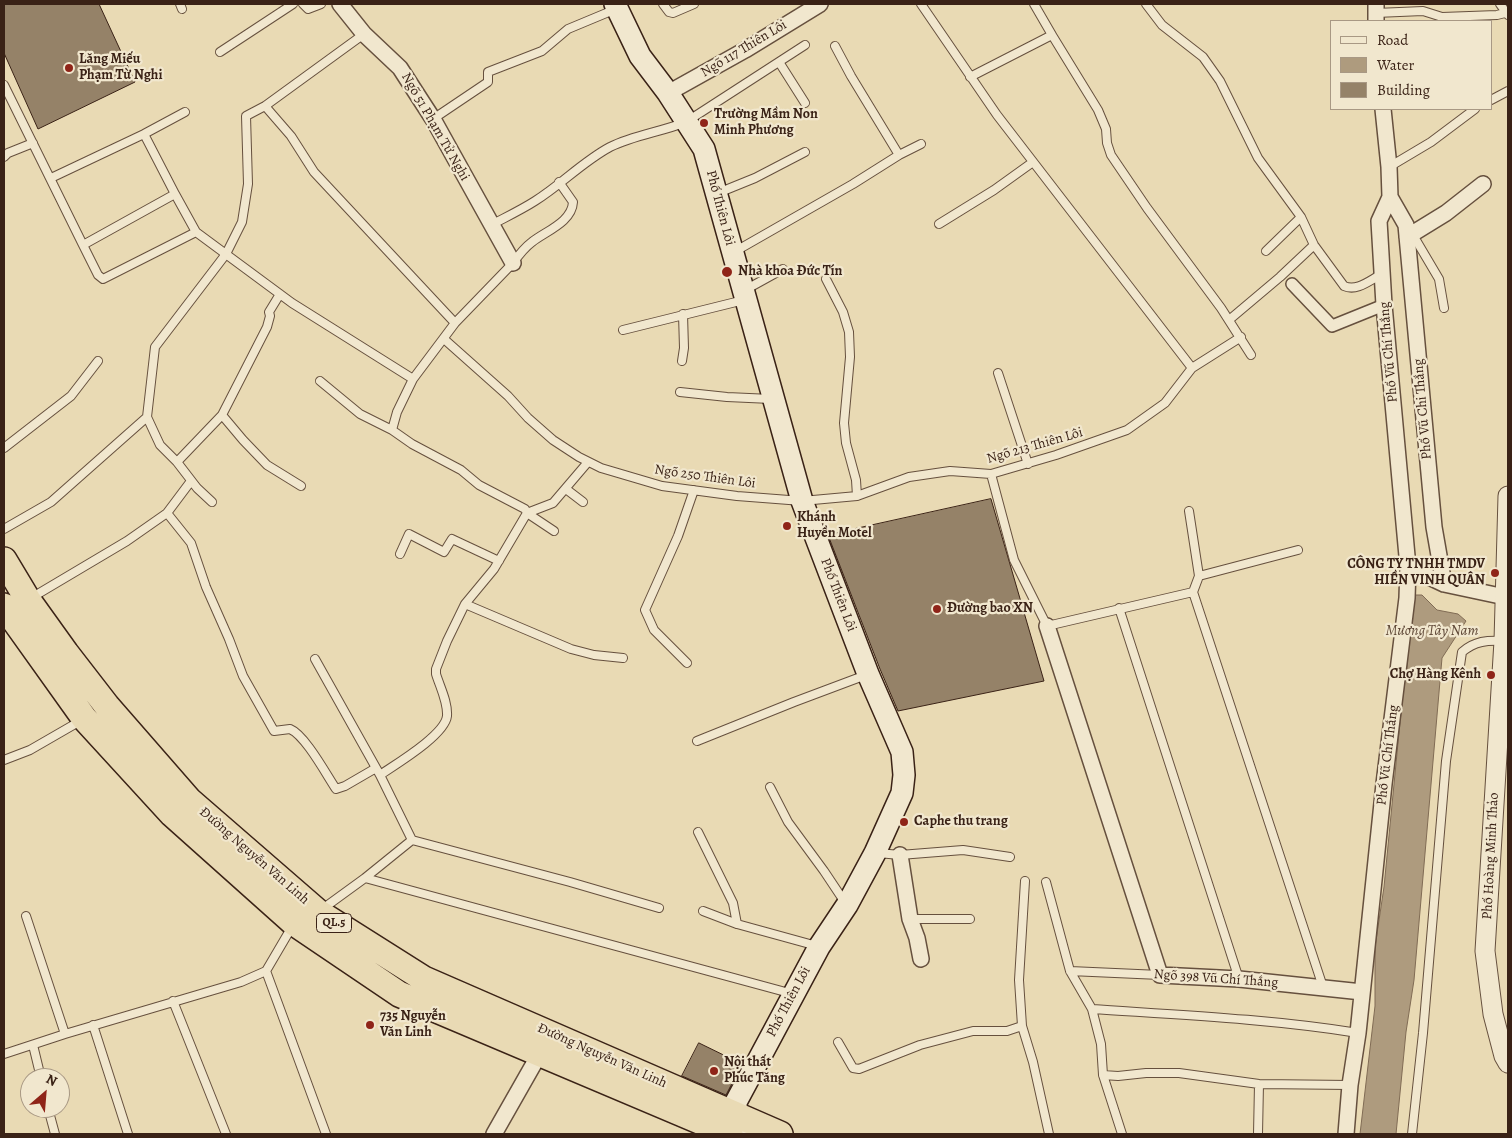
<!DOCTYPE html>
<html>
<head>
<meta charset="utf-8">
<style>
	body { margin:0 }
	#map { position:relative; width:1512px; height:1138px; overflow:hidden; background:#e9dab4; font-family:Alegreya,serif }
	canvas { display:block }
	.frame { position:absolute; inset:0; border:5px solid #3a2216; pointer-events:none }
	.legend { position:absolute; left:1330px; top:20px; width:162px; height:90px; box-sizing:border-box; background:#f1e7ce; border:1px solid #a89884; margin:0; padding:6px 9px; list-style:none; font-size:15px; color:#3a2216 }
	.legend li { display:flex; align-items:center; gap:10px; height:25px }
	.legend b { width:25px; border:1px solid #a89884 }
	.north { position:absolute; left:20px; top:1068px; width:50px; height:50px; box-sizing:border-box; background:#f1e7ce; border:1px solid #a89884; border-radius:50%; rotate:27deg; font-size:14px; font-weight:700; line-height:20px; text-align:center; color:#3a2216 }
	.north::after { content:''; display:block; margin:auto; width:18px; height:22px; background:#8f2418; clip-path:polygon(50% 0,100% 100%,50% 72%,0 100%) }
</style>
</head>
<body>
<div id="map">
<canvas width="1512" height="1138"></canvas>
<div class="frame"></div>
<ul class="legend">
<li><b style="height:6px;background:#f1e7ce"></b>Road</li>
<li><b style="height:14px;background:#ae9b7e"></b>Water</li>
<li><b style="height:14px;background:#958268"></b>Building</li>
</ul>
<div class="north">N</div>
</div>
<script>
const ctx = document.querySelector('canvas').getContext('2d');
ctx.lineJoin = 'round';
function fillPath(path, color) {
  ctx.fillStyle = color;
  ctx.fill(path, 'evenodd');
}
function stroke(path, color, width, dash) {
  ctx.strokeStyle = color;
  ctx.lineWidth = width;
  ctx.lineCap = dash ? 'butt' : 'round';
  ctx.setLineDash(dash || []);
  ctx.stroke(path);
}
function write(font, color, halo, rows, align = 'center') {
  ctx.font = font + ' Alegreya,serif';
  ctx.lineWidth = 4.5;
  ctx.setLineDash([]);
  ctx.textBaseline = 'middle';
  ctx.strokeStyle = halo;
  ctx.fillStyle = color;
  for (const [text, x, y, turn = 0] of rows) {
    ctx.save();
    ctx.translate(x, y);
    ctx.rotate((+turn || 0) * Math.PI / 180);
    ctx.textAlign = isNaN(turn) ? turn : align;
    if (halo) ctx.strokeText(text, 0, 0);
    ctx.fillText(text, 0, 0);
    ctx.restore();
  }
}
const water = new Path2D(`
	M 1411,595 L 1422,595 L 1437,610 L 1458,614 L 1466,621 L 1442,658 L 1414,980 L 1406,1032 L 1396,1134 L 1360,1134 L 1375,1006 L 1375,947 L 1384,887 L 1402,702 L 1407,666 Z`);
const building = new Path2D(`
	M 4,4 L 99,4 L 135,82 L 38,129 L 4,53 Z
	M 991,499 L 1044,681 L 898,711 L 880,669 L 828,535 Z
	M 699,1043 L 742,1064 L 726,1095 L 682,1076 Z`);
const service = new Path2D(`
	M 180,4 L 182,9
	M 303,4 L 308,9 L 321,4
	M 663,4 L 669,12 L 673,13 L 694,4
	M 921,4 L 997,115 L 1192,368
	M 1034,4 L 1052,35
	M 1146,4 L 1162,25 L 1203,57 L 1220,81 L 1258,158 L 1301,217 L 1314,245 L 1344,286 C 1357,292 1370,280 1382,274
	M 1500,4 L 1508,15
	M 1376,13 L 1423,11 L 1442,17 L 1497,15 L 1505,13
	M 835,46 L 851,76 L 899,155
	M 220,52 L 293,4
	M 779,62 L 805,103
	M 970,77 L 1052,35 L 1098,110 L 1106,129 L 1107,143 L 1111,155 L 1147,208 L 1221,308 L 1251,355
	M 4,85 L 83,245 L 175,194 L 196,232 L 292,303 L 413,379 L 455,323 L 513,263 C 518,256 524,248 532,242 C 546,231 572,222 573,202 L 559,182
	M 1491,100 L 1508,91
	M 265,106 L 291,136 L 314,172 L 455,323
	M 433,119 L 488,82 L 488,72 L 542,51 L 568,29 L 616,9
	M 144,134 L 175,194
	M 4,157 L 8,153 L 33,143
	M 1389,167 L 1431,142 L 1475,109
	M 51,178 L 144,134 L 185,112
	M 718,193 L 755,178 L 805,152
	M 939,224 L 994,190 L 1033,162
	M 491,225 C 506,217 521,210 535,201 C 561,185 582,162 610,147 C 634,135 661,132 686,122 L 805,45
	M 1413,235 L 1439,279 L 1444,308
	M 83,245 L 98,275 L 103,279 L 196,232
	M 1266,251 L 1301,217
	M 734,252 L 853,184 L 899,155 L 921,144
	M 826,279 L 843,312 L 849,332 L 850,357 L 844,423 L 846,443 L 856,480 L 857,496
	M 745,290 L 783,269
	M 1229,320 L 1280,277 L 1314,245
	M 623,330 L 744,300
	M 444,339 L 508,396 L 528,418 L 553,440 L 579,457 L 601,468 L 662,486 L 737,496 L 802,501 L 857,496 L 909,477 L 950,471 L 991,474 L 1056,455 L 1127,430 L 1165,403 L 1192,368 L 1241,337
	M 682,361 L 684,348 L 683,314
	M 998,373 L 1028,464
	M 320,381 L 360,414 L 392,430
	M 680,392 L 727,397 L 771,399
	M 222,415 L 243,440 L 267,465 L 301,486
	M 4,448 L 71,396 L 98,361
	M 177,462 L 222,415 L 267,327 L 270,316 L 269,312 L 280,294
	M 991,474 L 1014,560 L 1047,626 L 1193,592
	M 566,489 L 583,502
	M 212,502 L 197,488 L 177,462 L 160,445 L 147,417 L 155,347 L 226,254 L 242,222 L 248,184 L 246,116 L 265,106 L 364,34
	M 1189,511 L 1199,576 L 1193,592 L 1323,987
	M 167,513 L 191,543 L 206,587 L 229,639 L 243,676 L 274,731 L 290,729 C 305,735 326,774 336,789 L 345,786 L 376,768
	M 527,513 L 553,503 L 588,462
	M 527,513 L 554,531
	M 4,529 L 51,502 L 147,417
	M 400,554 L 409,534 L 444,552 L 452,539 L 499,561
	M 1199,576 L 1298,550
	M 31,598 L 127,541 L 167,513 L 191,481
	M 465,604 L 571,649 L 594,655 L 623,658
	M 1119,608 L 1239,979
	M 315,659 L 380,775 L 412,840
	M 687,663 L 654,630 L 645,610 L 678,536 L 694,490
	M 697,741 L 794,702 L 866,675
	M 4,760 L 30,750 L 82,720
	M 380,775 C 396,764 445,735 447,716 C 448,702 440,687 436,674 L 436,669 L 447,641 L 465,604 L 494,569 L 527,513 L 525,509 L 479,485 L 461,470 L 412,444 L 392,430 L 397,412 L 413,379
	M 770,787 L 788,822 L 824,871 L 846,904
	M 698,832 L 733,903 L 737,924
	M 878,853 L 900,855 L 963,850 L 1010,857
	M 365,878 L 412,840 L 570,882 L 659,908
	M 1025,881 L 1019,980 L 1022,1026 L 1033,1062 L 1049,1134
	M 1046,882 L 1070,971 L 1092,1009 L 1101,1044 L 1103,1075 L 1122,1134
	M 321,910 L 365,878 L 793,994
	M 703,911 L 737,924 L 817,946
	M 26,916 L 65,1034
	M 910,919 L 970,919
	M 266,971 L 326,1134
	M 1070,971 L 1160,975
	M 173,1001 L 226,1134
	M 1092,1009 C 1181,1015 1270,1019 1358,1033
	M 93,1025 L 128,1134
	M 838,1042 L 853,1068 L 859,1069 L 920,1045 L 973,1031 L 1007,1031 L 1022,1026
	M 33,1045 L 41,1078
	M 4,1054 L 65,1034 L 241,982 L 266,971 L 293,925
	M 1103,1075 L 1118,1076 L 1146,1073 L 1179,1073 L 1259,1084 L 1350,1085
	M 48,1108 L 55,1134
	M 1258,1134 L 1259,1084
	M 1412,1134 L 1423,1033 L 1446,761 L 1462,652 C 1475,641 1487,640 1504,641`);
const pedestrian = new Path2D(`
	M 1292,284 L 1332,326 L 1384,305`);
const minor = new Path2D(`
	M 340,4 L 364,34 L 400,68 L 433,119 L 513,263
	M 1376,4 L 1376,21
	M 668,93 L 745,50 L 820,4
	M 1390,197 L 1406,225 L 1434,527 L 1444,584
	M 1407,237 L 1446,213 L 1483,184
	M 1408,567 L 1444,584 L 1505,597
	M 1047,626 L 1160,975 L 1239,979 L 1362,992
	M 900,855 L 910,919 L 917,938 L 921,959
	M 494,1134 L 540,1053
	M 1346,1134 L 1350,1085 L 1358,1033 L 1384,784 L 1407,598 L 1408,567 L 1384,305 L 1379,221 L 1390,197 L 1389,167 L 1383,109`);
const tertiary = new Path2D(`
	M 1508,496 L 1504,641 L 1485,951 L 1493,1014 L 1504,1056 L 1508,1063`);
const secondary = new Path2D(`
	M 615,4 L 640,56 L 668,93 L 704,149 L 802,501 L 868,674 L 902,752 L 904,775 L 902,793 L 875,853 L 847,905 L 819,947 L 736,1102 L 736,1116 L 743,1134`);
const trunk = new Path2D(`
	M 4,560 L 28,600 L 66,653 L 107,706 L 189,800 L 318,912 L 424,979 L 780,1134
	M 4,606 L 84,718 L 172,814 L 294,923 L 399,994 L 730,1134`);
const markers = [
	[69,68,5,"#8f2418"],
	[704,123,5,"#8f2418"],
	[727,272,6,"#8f2418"],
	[787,526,5,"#8f2418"],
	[1495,573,5,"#8f2418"],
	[937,609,5,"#8f2418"],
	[1491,675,5,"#8f2418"],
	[904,822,5,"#8f2418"],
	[370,1025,5,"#8f2418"],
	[714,1071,5,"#8f2418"]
];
const shields = [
	[334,923,35]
];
const shieldNames = [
	["QL.5",334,923]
];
const streetNames = [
	["Ngõ 117 Thiên Lôi",744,49,-31],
	["Ngõ 51 Phạm Tử Nghi",435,127,60],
	["Phố Thiên Lôi",720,208,75],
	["Phố Vũ Chí Thắng",1389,352,-95],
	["Phố Vũ Chi Thắng",1423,409,-95],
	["Ngõ 213 Thiên Lôi",1035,446,-16],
	["Ngõ 250 Thiên Lôi",705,477,8],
	["Phố Thiên Lôi",838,595,69],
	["Phố Vũ Chí Thắng",1388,755,-83],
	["Đường Nguyễn Văn Linh",254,856,41],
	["Phố Hoàng Minh Thảo",1491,856,-87],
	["Ngõ 398 Vũ Chí Thắng",1216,979,4],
	["Phố Thiên Lôi",789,1002,-62],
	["Đường Nguyễn Văn Linh",602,1056,24]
];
const poiNames = [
	["Lăng Miếu",79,60],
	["Phạm Từ Nghi",79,76],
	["Trường Mầm Non",714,115],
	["Minh Phương",714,131],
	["Nhà khoa Đức Tín",738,272],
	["Khánh",797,518],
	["Huyền Motel",797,534],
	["CÔNG TY TNHH TMDV",1485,565,"right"],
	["HIỀN VINH QUÂN",1485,581,"right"],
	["Đường bao XN",947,609],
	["Chợ Hàng Kênh",1481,675,"right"],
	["Caphe thu trang",914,822],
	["735 Nguyễn",380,1017],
	["Văn Linh",380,1033],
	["Nội thất",724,1063],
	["Phúc Tăng",724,1079]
];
const waterNames = [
	["Mương Tây Nam",1432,631]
];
fillPath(water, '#ae9b7e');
stroke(water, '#806b54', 1);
fillPath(building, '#958268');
stroke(building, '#3a2216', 1);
stroke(service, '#66503e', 10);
stroke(pedestrian, '#66503e', 14);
stroke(minor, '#66503e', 18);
stroke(tertiary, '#66503e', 21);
stroke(secondary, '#3a2216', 24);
stroke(trunk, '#3a2216', 28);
stroke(service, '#f1e7ce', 8);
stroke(pedestrian, '#f1e7ce', 11);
stroke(minor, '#f1e7ce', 15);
stroke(tertiary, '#f1e7ce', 19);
stroke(secondary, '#f1e7ce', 21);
stroke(trunk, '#e9dab4', 25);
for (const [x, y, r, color] of markers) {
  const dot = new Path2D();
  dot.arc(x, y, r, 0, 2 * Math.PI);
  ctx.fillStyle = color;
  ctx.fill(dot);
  stroke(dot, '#f1e7ce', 2);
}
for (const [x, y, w] of shields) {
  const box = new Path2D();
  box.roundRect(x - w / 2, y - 9.5, w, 19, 4);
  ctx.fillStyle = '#f1e7ce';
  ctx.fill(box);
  stroke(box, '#3a2216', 1);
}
write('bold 12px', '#3a2216', null, shieldNames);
write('14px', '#3a2216', '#f1e7ce', streetNames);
write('bold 14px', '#3a2216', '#f1e7ce', poiNames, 'left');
write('italic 15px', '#5d4635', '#f1e7ce', waterNames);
</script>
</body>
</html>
